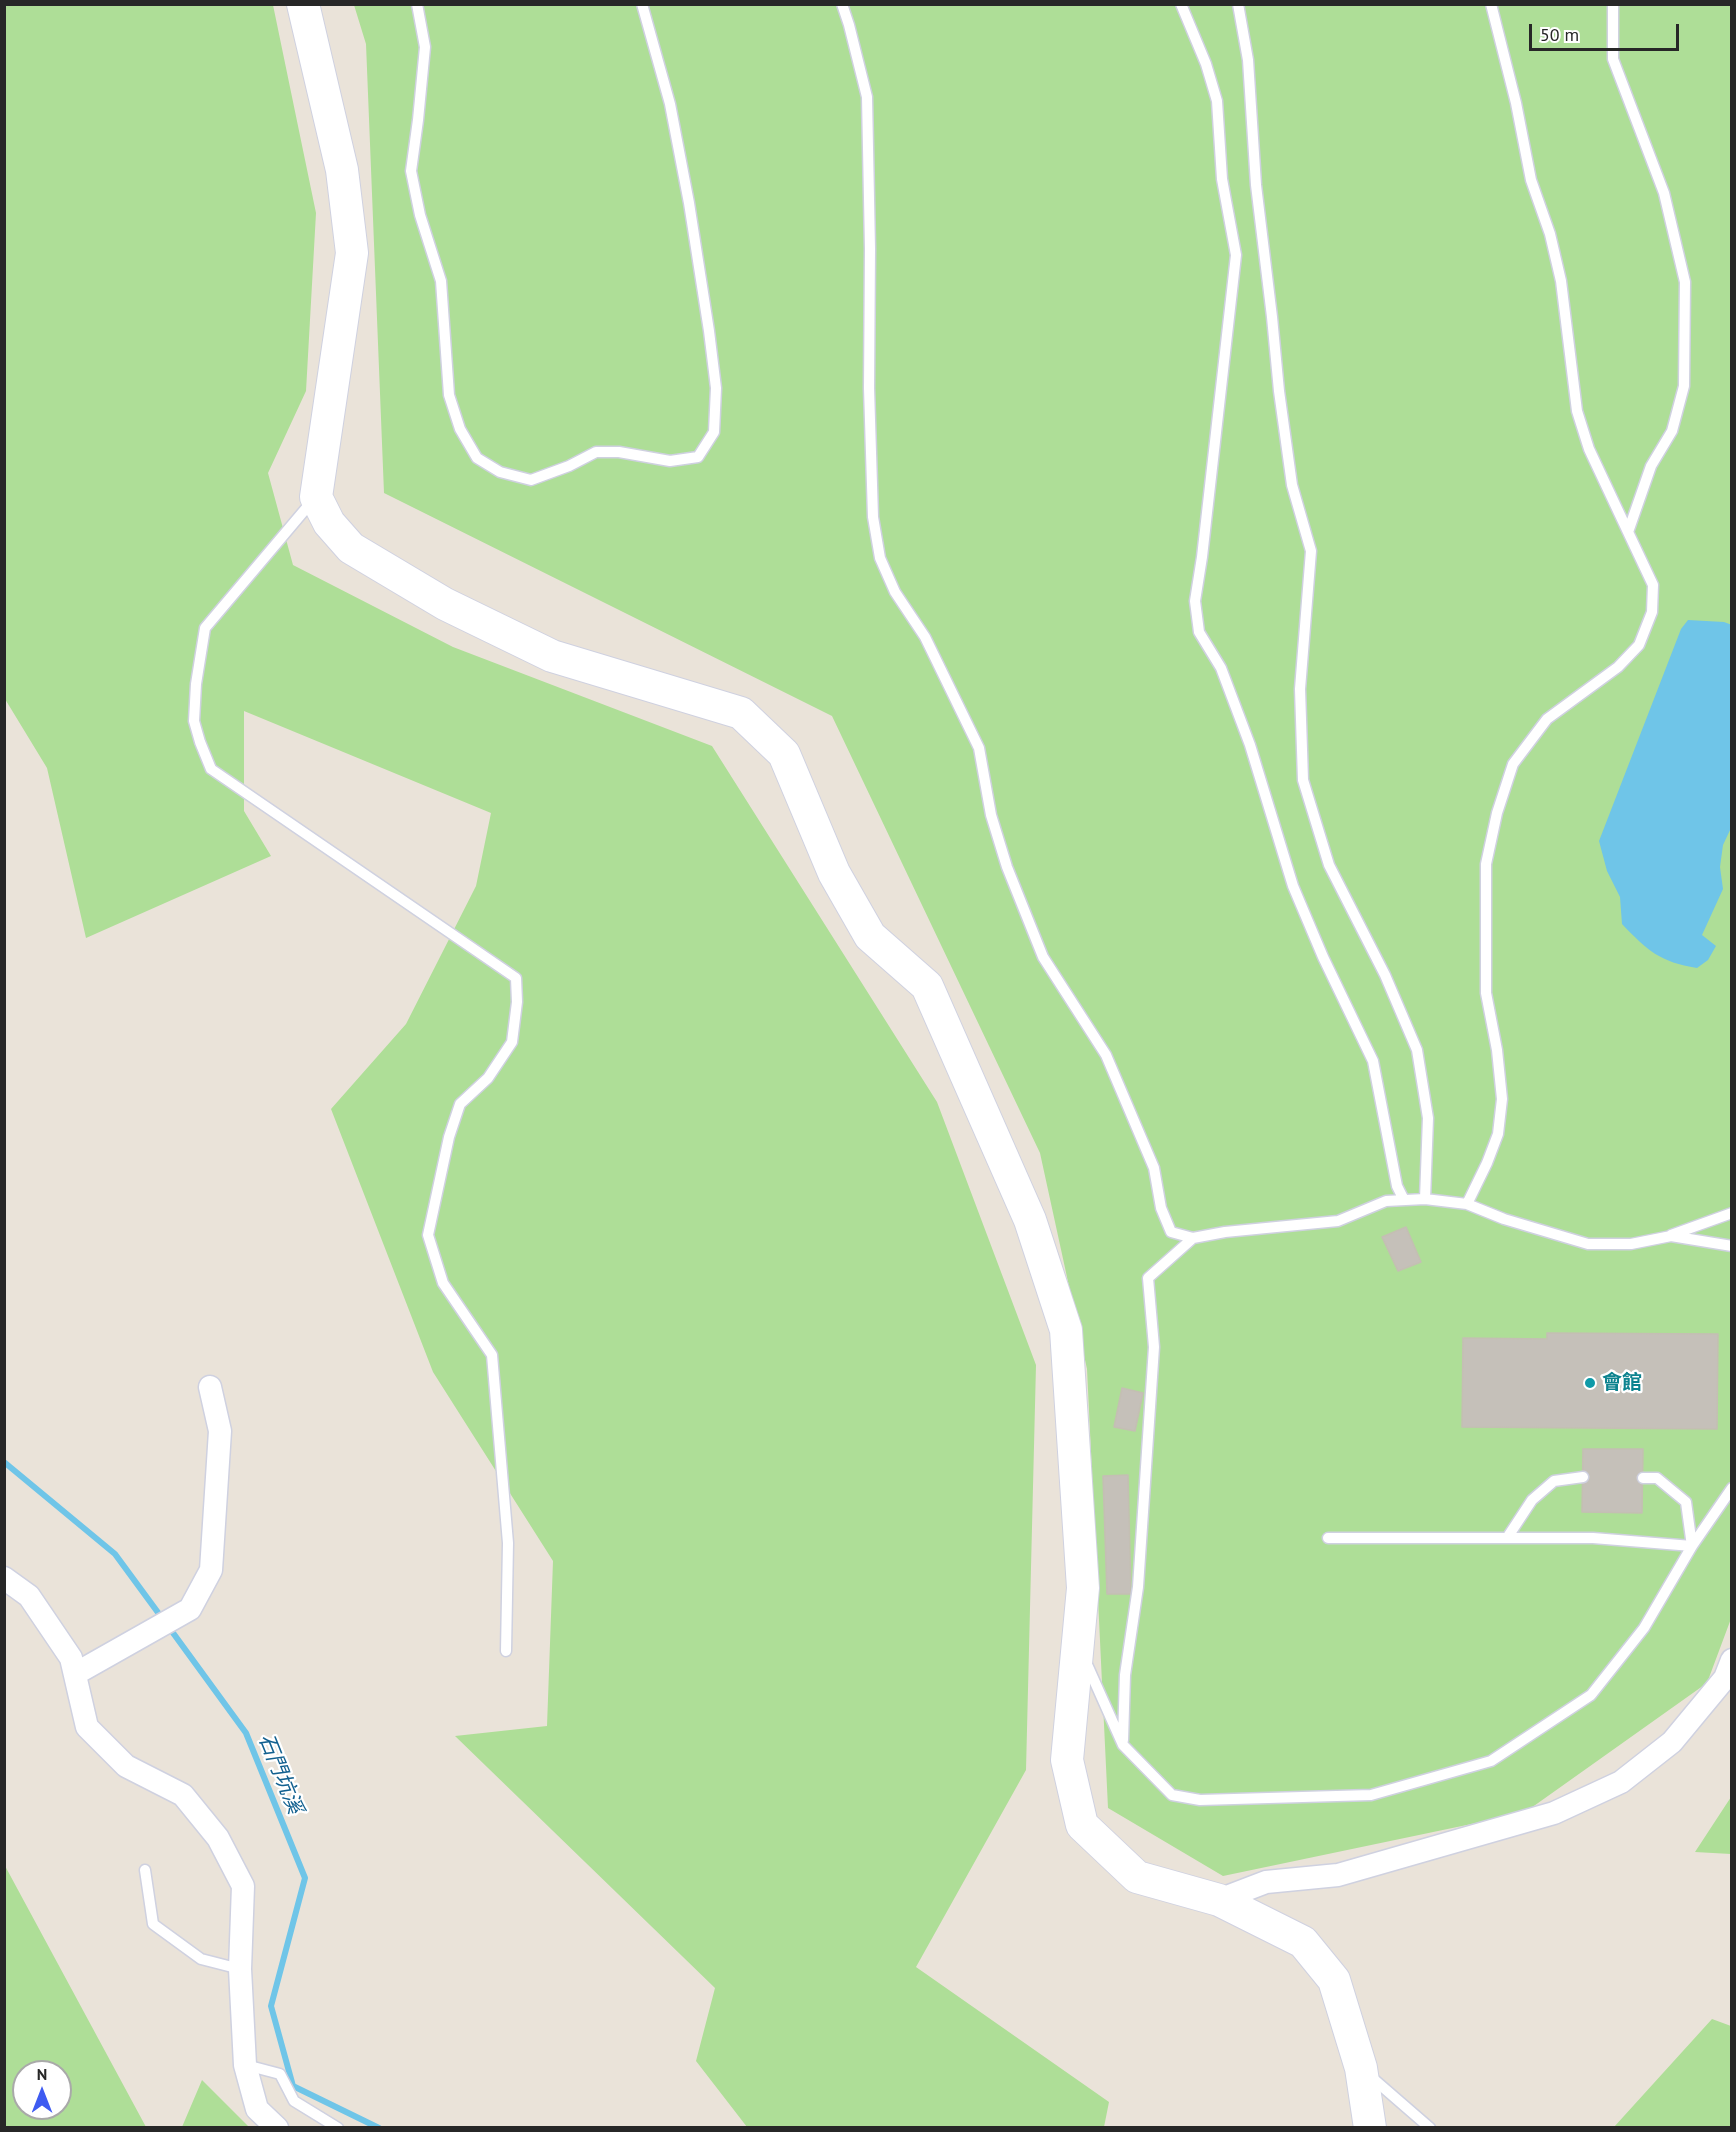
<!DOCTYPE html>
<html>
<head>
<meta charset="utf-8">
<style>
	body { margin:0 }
	#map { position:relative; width:1736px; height:2132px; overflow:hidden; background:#eae3d9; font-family:"PT Sans",sans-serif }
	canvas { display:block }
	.frame { position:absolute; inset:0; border:6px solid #272727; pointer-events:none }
	.north { position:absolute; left:12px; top:2060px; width:60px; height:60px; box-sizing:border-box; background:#fff; border:2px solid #a9a9a9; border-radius:50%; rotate:0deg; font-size:16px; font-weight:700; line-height:24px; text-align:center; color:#272727 }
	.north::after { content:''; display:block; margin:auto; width:21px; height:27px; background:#3e5bf1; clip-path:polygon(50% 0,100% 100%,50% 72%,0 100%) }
	.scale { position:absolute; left:1529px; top:24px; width:150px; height:27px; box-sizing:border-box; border:3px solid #272727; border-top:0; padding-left:8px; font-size:18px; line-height:21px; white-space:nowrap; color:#272727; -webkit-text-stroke:4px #fff; paint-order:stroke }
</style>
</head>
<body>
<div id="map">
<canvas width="1736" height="2132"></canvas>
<div class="frame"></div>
<div class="north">N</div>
<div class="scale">50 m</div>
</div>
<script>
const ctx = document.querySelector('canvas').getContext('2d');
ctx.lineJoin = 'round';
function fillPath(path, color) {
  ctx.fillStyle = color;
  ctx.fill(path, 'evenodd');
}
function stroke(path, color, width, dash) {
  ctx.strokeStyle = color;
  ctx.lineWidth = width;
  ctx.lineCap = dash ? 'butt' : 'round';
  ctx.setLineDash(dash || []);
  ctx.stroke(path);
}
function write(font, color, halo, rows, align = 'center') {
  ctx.font = font + ' "PT Sans","Noto Sans TC",sans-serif';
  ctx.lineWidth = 4.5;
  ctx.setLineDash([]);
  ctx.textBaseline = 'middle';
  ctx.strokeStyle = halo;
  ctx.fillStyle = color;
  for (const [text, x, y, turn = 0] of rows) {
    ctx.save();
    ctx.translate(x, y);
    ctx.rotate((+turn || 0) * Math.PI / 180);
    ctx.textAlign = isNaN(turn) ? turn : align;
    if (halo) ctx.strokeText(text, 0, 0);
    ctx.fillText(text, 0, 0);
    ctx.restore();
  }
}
const green = new Path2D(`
	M 5,5 L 273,5 L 316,213 L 306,391 L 268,473 L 293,565 L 453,647 L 712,746 L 937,1102 L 1036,1365 L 1026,1770 L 916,1967 L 1109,2102 L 1104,2127 L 747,2127 L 696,2061 L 715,1988 L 455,1736 L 547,1726 L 553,1561 L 433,1372 L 331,1109 L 406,1024 L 476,886 L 491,813 L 244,711 L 244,811 L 271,856 L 86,938 L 47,768 L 5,699 Z
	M 354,5 L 1731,5 L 1732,1616 L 1707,1683 L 1524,1813 L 1223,1876 L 1108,1808 L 1087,1369 L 1040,1153 L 832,716 L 384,493 L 366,44 Z
	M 1731,1797 L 1731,1854 L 1695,1852 Z
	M 4,1864 L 146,2127 L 5,2127 ZM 24,2072 L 60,2072 L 60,2108 L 24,2108 Z
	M 1712,2019 L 1731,2026 L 1731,2127 L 1614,2127 Z
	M 202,2080 L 249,2127 L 182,2127 Z`);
const water = new Path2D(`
	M 1688,620 L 1724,622 L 1732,625 L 1731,828 L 1723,845 L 1720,867 L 1723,889 L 1702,935 L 1716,946 L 1708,960 L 1697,968 C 1660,962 1648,951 1622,924 L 1620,897 L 1607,871 L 1599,841 L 1681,629 Z`);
const stream = new Path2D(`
	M 4,1462 L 115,1554 L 162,1618
	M 168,1626 L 246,1733 L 305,1878 L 271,2006 L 293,2086 L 379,2128`);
const building = new Path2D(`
	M 1406,1227 L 1421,1262 L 1398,1271 L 1382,1237 Z
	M 1547,1333 L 1718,1334 L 1717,1429 L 1462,1427 L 1463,1338 L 1547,1339 Z
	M 1122,1388 L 1143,1393 L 1135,1431 L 1114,1427 Z
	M 1583,1449 L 1643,1449 L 1642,1513 L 1582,1512 Z
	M 1128,1475 L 1131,1594 L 1107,1594 L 1103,1476 Z`);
const lane = new Path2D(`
	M 417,4 L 425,47 L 418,120 L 411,171 L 420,215 L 441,281 L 449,395 L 460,429 L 477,458 L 500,472 L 531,480 L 569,466 L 596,452 L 619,452 L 670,461 L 698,457 L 714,432 L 716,388 L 709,331 L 689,203 L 670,104 L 642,4
	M 842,4 L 849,25 L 867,97 L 870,249 L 869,388 L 873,517 L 880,558 L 895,592 L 925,637 L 979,748 L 991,815 L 1007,867 L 1043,957 L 1106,1055 L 1154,1168 L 1161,1208 L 1171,1232 L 1193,1238 L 1225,1232 L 1338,1221 L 1386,1201 L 1425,1199 L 1467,1204 L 1504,1219 L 1588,1244 L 1631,1244 L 1671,1236 L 1732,1246
	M 1181,4 L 1206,64 L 1217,101 L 1222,179 L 1236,255 L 1202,557 L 1195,601 L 1199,632 L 1221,668 L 1250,745 L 1293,886 L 1323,957 L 1373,1061 L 1397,1186 L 1404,1200
	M 1238,4 L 1248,60 L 1256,185 L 1272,317 L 1279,391 L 1292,485 L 1311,551 L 1300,689 L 1303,780 L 1329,865 L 1385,975 L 1417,1050 L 1428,1118 L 1425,1199
	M 1491,4 L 1516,103 L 1531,180 L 1550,234 L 1561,281 L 1577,411 L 1589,449 L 1628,532
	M 314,499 L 205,628 L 196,684 L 194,721 L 200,742 L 211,769 L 516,978 L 517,1002 L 512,1042 L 488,1078 L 460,1104 L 449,1137 L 428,1235 L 443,1283 L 492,1355 L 508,1543 L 506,1651
	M 1467,1204 L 1487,1163 L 1498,1134 L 1502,1099 L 1497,1050 L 1486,993 L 1486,864 L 1497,813 L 1513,764 L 1547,719 L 1618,667 L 1639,645 L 1652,612 L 1653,585 L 1628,532 L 1651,466 L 1672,431 L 1684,386 L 1685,282 L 1664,193 L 1613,59 L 1613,4
	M 1671,1235 L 1732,1213
	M 1328,1538 L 1593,1538 L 1692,1546 L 1686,1502 L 1657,1478 L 1643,1478
	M 1507,1538 L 1532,1500 L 1554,1481 L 1583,1477
	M 1085,1660 L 1123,1745 L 1172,1795 L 1200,1800 L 1371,1795 L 1491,1761 L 1591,1695 L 1644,1628 L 1692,1546 L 1732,1488
	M 1123,1740 L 1125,1675 L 1138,1587 L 1154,1347 L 1148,1278 L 1193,1238
	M 145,1870 L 153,1924 L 201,1959 L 240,1969
	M 246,2065 L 280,2074 L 294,2101 L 338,2128
	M 1370,2076 L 1430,2128`);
const street = new Path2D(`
	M 4,1578 L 29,1596 L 71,1658 L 87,1727 L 126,1766 L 183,1795 L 218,1838 L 243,1886 L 240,1969 L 245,2065 L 257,2109 L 277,2128
	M 75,1674 L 190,1609 L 211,1570 L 220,1431 L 210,1387
	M 1219,1900 L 1266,1882 L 1338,1875 L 1554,1813 L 1621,1782 L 1672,1742 L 1725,1678 L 1732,1660`);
const secondary = new Path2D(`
	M 303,4 L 342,170 L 352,253 L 316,497 L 329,523 L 351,548 L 445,604 L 552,656 L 741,713 L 784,754 L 834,873 L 870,936 L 927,986 L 1030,1220 L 1066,1330 L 1083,1588 L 1067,1760 L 1082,1825 L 1137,1877 L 1219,1900 L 1303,1942 L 1334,1980 L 1361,2068 L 1370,2128`);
const markers = [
	[1590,1383,6,"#0f9aa8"]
];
const cultureNames = [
	["會館",1602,1383]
];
const waterNames = [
	["石門坑溪",280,1774,68]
];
fillPath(green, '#aede97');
fillPath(water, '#6fc5e8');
stroke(stream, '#6fc5e8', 6);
fillPath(building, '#c5c0b9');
stroke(building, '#c4bfb3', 1.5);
stroke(lane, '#cfd1e0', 13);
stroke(street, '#cfd1e0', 25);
stroke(secondary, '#cfd1e0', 34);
stroke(lane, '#fff', 10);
stroke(street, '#fff', 22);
stroke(secondary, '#fff', 32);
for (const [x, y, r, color] of markers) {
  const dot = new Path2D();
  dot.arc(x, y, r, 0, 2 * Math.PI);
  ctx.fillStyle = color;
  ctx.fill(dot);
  stroke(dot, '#fff', 2);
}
write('bold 20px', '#0d838f', '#fff', cultureNames, 'left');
write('italic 21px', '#136190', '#fff', waterNames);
</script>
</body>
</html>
